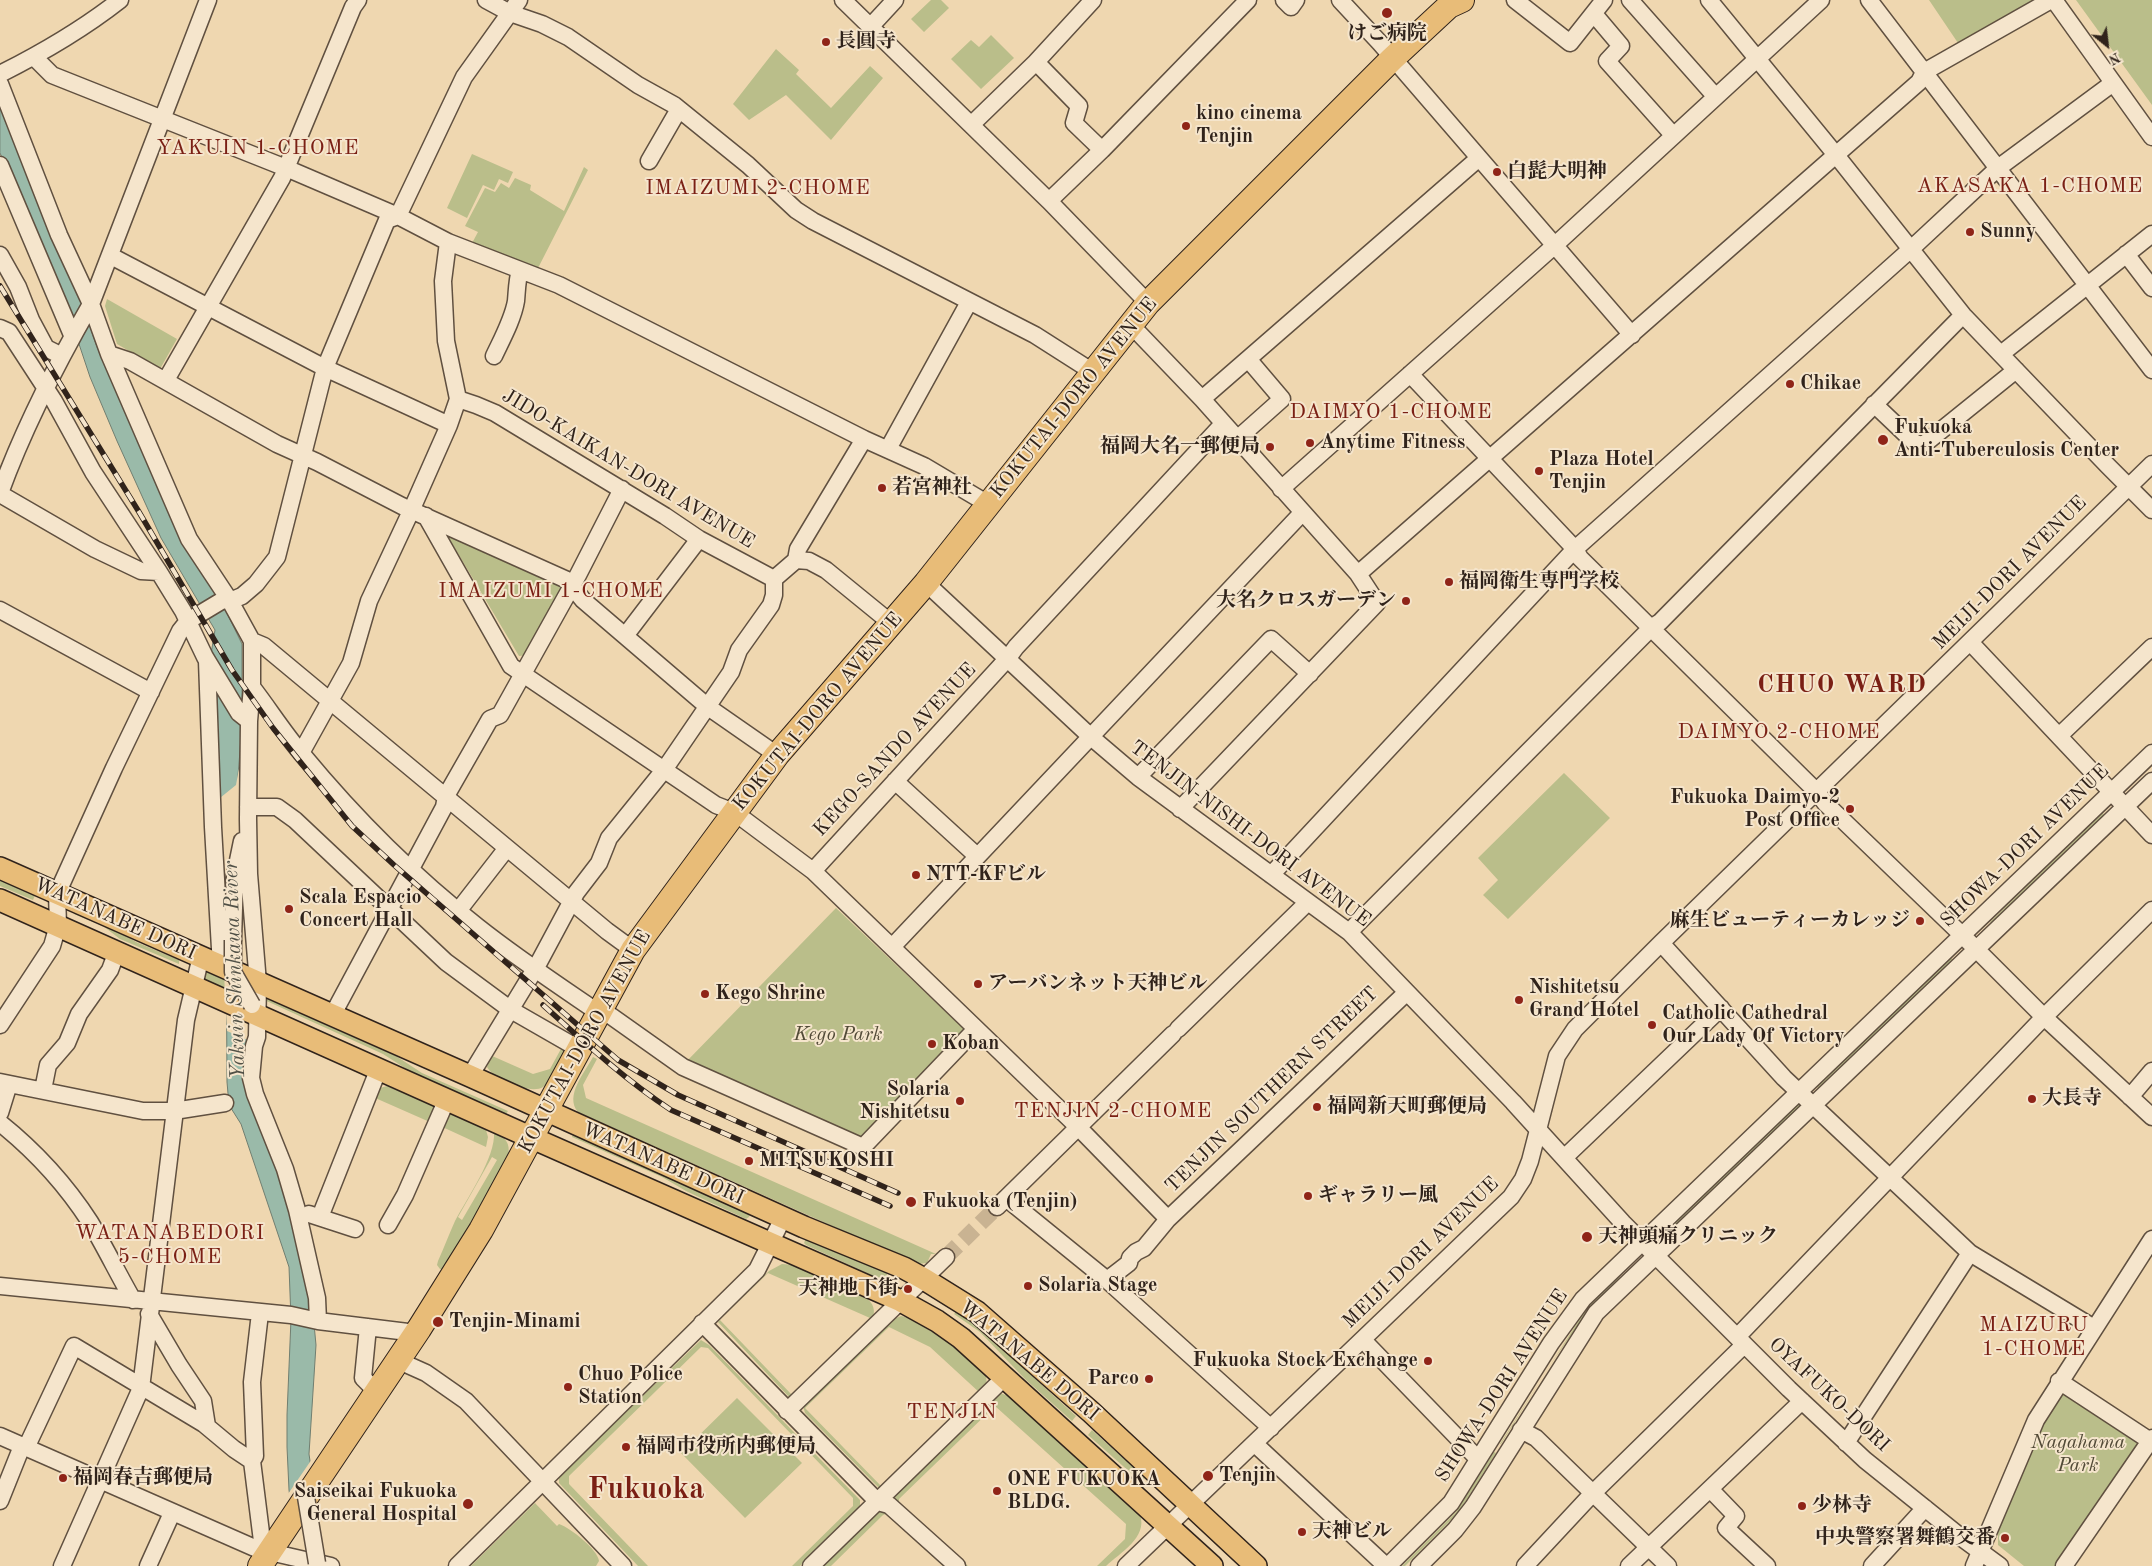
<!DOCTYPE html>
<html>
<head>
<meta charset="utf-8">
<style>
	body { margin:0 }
	#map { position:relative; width:2152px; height:1566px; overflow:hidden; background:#efd7b0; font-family:"Old Standard TT",serif }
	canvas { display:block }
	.north { position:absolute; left:2082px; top:20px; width:50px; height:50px; -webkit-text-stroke:4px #f5e5cc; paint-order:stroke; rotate:151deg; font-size:14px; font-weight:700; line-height:20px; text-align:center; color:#30231b }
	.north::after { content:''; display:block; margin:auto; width:18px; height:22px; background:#30231b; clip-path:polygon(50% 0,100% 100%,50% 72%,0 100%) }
</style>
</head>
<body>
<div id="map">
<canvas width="2152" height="1566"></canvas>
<div class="north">N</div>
</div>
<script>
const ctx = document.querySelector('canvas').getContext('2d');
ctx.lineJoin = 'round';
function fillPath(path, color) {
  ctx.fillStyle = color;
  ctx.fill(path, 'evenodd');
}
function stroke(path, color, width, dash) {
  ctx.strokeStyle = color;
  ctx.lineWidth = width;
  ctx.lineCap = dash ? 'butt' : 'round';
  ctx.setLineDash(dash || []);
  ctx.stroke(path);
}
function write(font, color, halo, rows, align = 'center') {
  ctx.font = font + ' "Old Standard TT","Noto Serif JP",serif';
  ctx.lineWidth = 4;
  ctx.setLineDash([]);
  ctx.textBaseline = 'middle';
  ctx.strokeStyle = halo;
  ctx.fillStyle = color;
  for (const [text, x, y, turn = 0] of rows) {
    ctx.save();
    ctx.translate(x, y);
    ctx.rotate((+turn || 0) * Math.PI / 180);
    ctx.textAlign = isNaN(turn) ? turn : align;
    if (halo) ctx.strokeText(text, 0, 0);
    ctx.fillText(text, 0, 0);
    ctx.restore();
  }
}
const green = new Path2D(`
	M 931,0 L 941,0 L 949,8 L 924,32 L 911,19 Z
	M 1929,0 L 2036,0 L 1958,43 Z
	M 2077,0 L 2152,0 L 2152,105 L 2076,0 Z
	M 991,35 L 1014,58 L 981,89 L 951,59 L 971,40 L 979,47 Z
	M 776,49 L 799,70 L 796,74 L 831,108 L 870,66 L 883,78 L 831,140 L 786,95 L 749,120 L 733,104 Z
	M 472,154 L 513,172 L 508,183 L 499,179 L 494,190 L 483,185 L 467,218 L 447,208 Z
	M 584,167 L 588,170 L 536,272 L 471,245 L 478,232 L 465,226 L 485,188 L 495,192 L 501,183 L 509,188 L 515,178 L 531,185 L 530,190 L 564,211 Z
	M 107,299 L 177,339 L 160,369 L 117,344 L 105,306 Z
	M 450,533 L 563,585 L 565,591 L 529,655 L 519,656 L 447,535 Z
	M 1564,773 L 1610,818 L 1508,919 L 1483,895 L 1498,880 L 1478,858 Z
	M 2103,813 L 2104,815 L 1991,923 L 1990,922 Z
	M 0,878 L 36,893 L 33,900 L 0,886 Z
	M 836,908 L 968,1033 L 862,1145 L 685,1063 Z
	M 76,910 L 105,923 L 136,942 L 179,960 L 179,964 L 120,939 L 103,926 L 74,914 Z
	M 1951,958 L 1953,960 L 1818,1088 L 1817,1087 Z
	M 200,969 L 227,981 L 225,988 L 199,977 Z
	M 261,996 L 396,1056 L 422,1073 L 508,1111 L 506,1114 L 408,1070 L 383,1054 L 260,998 Z
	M 515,1016 L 562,1042 L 565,1046 C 566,1053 561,1059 558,1064 C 554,1072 550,1083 543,1087 C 531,1095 493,1079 487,1067 L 490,1055 L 533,1074 L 550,1069 L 562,1047 L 514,1020 L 509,1022 Z
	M 593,1057 L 597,1059 L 583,1085 L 586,1098 L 936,1254 L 931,1254 L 927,1263 L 917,1264 L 578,1112 C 564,1096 585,1072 593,1057 Z
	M 387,1086 L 436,1107 L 432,1123 L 373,1097 L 380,1088 Z
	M 1800,1103 L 1802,1106 L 1677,1227 L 1674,1224 Z
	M 443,1113 L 450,1113 L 486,1130 L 488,1137 L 486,1147 L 438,1125 Z
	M 494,1132 C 505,1137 511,1143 508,1156 L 482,1204 L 443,1269 L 440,1269 L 437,1265 L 438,1261 C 444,1248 449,1234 455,1221 C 467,1198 496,1157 494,1132 ZM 492,1157 L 497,1160 L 462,1220 L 458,1217 Z
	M 573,1134 L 750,1213 L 749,1217 L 746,1219 L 686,1191 L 662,1177 L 572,1137 Z
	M 806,1238 L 887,1272 L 887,1277 L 882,1280 L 806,1245 L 804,1243 Z
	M 782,1264 L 794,1265 L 865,1297 C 874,1303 876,1311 872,1321 L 790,1398 L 718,1322 L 769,1271 ZM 768,1273 L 870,1318 L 792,1395 L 720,1320 Z
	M 1619,1276 L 1620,1277 C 1571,1325 1538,1386 1501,1444 L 1500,1444 L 1588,1306 Z
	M 956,1312 L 977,1326 L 1076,1416 L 1072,1421 L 1025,1379 L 980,1332 L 954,1314 Z
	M 901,1316 L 909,1318 L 957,1347 L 983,1372 L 986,1376 L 987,1386 L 880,1489 L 805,1413 L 803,1406 L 887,1322 ZM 889,1327 L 930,1347 L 980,1393 L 885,1485 L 881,1486 L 805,1408 Z
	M 701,1340 L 709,1345 L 860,1500 L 860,1506 L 800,1566 L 792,1566 L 853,1506 L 853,1498 L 708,1348 L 701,1347 L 569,1476 L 569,1484 L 648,1566 L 638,1566 L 559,1483 L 559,1478 L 562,1473 Z
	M 1000,1393 L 1011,1397 L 1140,1515 C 1148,1537 1120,1553 1106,1566 L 1097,1566 L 1125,1539 L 1126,1524 L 995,1406 L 899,1499 L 899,1503 L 968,1566 L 962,1566 L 892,1502 L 892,1495 L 996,1395 Z
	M 2066,1393 L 2137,1441 L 2137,1446 L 2056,1566 L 2024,1566 L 1998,1545 L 1998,1533 C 2008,1508 2047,1402 2066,1393 Z
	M 737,1398 L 802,1463 L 745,1518 L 681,1453 Z
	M 1092,1430 L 1145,1478 L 1141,1482 L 1088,1435 Z
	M 1494,1452 L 1496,1453 L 1458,1513 L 1405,1566 L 1402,1566 L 1456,1512 Z
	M 535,1503 L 557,1526 L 559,1524 C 571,1528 598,1550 599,1561 L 596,1566 L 471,1566 Z
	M 883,1509 L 952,1566 L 943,1566 L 886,1514 L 883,1515 L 831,1566 L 823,1566 L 878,1511 Z`);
const water = new Path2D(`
	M 0,100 L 84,303 C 91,334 101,361 117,388 L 242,644 L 242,725 L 238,776 L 250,1045 L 283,1175 L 314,1324 L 316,1345 L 309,1454 L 325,1566 L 299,1566 L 289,1490 L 287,1447 L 287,1415 L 291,1319 L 289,1267 L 241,1124 L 229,1105 L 227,1082 L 226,916 L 211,654 L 215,630 L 161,538 L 117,441 L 90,377 L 72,323 L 0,153 Z`);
const pier = new Path2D(`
	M 242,752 L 252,1042 L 227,1031 L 215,802 L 236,785 Z
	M 312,1459 L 328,1566 L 298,1566 L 288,1494 Z`);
const minorTunnel = new Path2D(`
	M 946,1257 L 997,1207`);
const minor = new Path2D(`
	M 486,0 L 510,13 L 542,24 L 568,37 L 638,85 L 674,105 L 748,165 L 796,210 L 813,221 L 1035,335 L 1093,372
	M 843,0 L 1049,201 L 1148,303
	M 1284,0 L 1291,7 L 1296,0
	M 1340,0 L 1380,43 L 1632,335
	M 1515,0 L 1570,43 L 1604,0
	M 1630,0 L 1715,96
	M 1709,0 L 1836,155 L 1963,315 L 2108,466 L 2152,510
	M 1869,0 L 2152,370
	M 2054,0 L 2152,137
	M 1594,14 L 1621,46 L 1607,61 L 1673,135
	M 871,26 L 895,0
	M 34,57 L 52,75 L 286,168 L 398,216 L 448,242 L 443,281 L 446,341 L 458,399 L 449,425
	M 1036,62 L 1093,0
	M 0,74 C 42,53 83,29 120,0
	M 0,84 L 59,235 L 91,304 L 109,354 L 189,539 L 230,601 L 252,641 L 252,687 L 249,721 L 248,819 L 249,874 L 258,983 L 257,1037 L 254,1046 L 251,1078 L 255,1094 L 285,1169 L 297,1210 L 317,1298 L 318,1321
	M 971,125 L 1036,62 L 1079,106 L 1074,123 L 1102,150
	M 649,161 L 679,109
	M 0,165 L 72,335
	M 1049,201 L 1102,150 L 1248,0
	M 448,242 L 559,285 L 864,439 L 924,466 L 988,504
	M 2126,254 L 2152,288
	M 0,255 L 18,287 L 31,320 L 46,348 L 62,356
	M 111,256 L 325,368 L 449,425 L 411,511 L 369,601 L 351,663 L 301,753
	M 1131,325 L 1202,399 L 1358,574 L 1377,603 L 1180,809
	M 0,328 L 9,332 L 54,401 L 93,472 L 159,572 L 183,611 L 205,657 L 239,713 L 249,721
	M 109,354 L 130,361 L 277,444 L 317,462 L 402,506 L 567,580 L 583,600 L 708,707 L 777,755
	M 2001,354 L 2152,234
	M 494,356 C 502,339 513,319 516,301 C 517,290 517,280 520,270
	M 1410,374 L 1575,549 L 1580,558 L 1816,791 L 1826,804 L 1962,935 L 2044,1017 L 2152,1117
	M 166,380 L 282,178 L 353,7 L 358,0
	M 458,399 L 476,405 L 495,413 L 665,516 L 699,539 L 774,579
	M 1202,399 L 1479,158
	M 1874,404 L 1915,443 L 1923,445 L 2016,370
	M 1236,440 L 1282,399 L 1248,359
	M 888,449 L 969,302
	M 1281,489 L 1554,246 L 1821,0
	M 0,493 C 24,427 56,365 91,304 L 208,0
	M 0,494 L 95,549 L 141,571 L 159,572
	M 426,516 L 511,666 L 716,805 L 734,812 L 813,871 L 1078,1127 L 1168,1219
	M 796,560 L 798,549 L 864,439
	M 796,560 L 809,561 L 826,570 L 891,623
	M 1358,574 L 1919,82 L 1924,72 L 2051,0
	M 774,579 L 796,560
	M 926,583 L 1091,737 L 1138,777 L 1349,932 L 1513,1102 L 1623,1223 L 1789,1389 L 1865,1460 L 1962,1538 L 2000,1566
	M 0,610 L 151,692
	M 625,636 L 699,539
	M 252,641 L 264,646 L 607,931 L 633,950
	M 1970,642 L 2152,835
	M 207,661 L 213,827 L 221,966
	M 252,687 C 269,709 284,733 302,754 C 354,817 414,877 478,927 C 517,958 558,985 599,1013 L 611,1016 L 683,1067 L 863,1147 L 976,1029
	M 2059,736 L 2152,647
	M 1138,777 L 1271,639 L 1310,674
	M 895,781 L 977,856
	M 248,807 L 277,807 L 295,820 L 446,962 L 511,1010 L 579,1049
	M 813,871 L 1008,658 L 1016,647 L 1222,425
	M 1271,875 L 1575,549 L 1911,249 L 1998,168 L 2113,83
	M 458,911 L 507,848
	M 1349,932 L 1652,627 L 1660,622 L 1963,315
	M 233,940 L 235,875 L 242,841
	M 1661,943 L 1784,1078 L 1970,1253 L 2094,1328
	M 892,947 L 1302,513
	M 332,1016 L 444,807 L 446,796 L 490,719 L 500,715 L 578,575 L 622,489
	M 0,1025 L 52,946 L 58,925 L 57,894 L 114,768 L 180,631 L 188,621 L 223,600 L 230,601 L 242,596 L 256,584 L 277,557 L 325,368 L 387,220 L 398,216 L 464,77 L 519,0
	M 1178,1029 L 1308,902
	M 470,1076 L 538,964 L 576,893 L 599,863 L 609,838 L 664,770 L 731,672 L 739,650 L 771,605 L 774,595 L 774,579
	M 0,1082 L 143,1111 L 174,1111 L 225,1103
	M 43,1090 L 48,1065 L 67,1043 L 79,1014 L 110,970 L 117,951
	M 2130,1097 L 2152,1071
	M 0,1113 L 9,1084
	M 0,1123 C 35,1151 66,1185 90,1222 C 105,1247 118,1274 133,1300
	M 1565,1157 L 1721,1008
	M 1006,1198 L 1107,1280 L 1271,1428
	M 997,1207 L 1173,1034
	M 309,1214 L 355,1229
	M 320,1217 L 379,1068
	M 388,1225 L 405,1195 L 447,1099
	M 1107,1280 L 1129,1263 L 1130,1258 L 1136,1252 L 1144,1248 L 1168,1219 L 1406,993
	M 0,1286 L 291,1315 L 318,1321 L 416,1333
	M 260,1313 L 252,1382 L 255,1456 L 252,1461 L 262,1541 L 269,1552
	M 149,1314 L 179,1365 L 203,1401 L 207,1426
	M 702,1323 L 878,1502
	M 368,1327 L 363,1378 L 376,1391
	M 1737,1337 L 2044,1017 L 2152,910
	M 1363,1340 L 1478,1459
	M 397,1360 L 426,1373 L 466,1401 L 623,1566
	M 2059,1381 L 2152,1442
	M 787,1411 L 946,1257
	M 1521,1430 L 1536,1438 L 1668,1566
	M 0,1436 L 257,1549 L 331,1566
	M 1846,1443 L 1970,1253
	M 1255,1444 L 1386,1566
	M 26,1448 L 74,1346 L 204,1424 L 234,1449 L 252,1461
	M 1710,1489 L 1736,1516 L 1726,1528 L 1767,1566
	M 0,1501 L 22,1446
	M 878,1502 L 889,1505 L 957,1566
	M 62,1566 L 141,1388 L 186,1020 L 201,956
	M 148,1566 L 172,1513
	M 457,1566 L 757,1270 L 783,1218
	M 811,1566 L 1004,1378
	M 1126,1566 L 1511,1197 L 1523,1179 L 1530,1161 L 1557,1056 L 1575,1029 L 1661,943 L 2152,464
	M 1388,1566 L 1451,1503 L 1551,1343 L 1583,1299 L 2152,753
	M 1419,1566 L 1455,1530 L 1473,1507 L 1596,1313 L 2152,781
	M 1525,1566 L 1593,1493 L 1744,1345
	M 1629,1566 L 1802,1401
	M 1872,1566 L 1925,1508
	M 1974,1566 L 2036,1420 L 2152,1239
	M 2064,1566 L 2152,1438`);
const major = new Path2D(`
	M 0,868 L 470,1076 L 804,1227 L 904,1268 L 924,1279 L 977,1312 L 1091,1412 L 1256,1566
	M 0,900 L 530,1137 L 901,1301 L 937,1321 L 961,1338 L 1212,1566`);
const highway = new Path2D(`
	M 260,1566 L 419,1329 L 481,1230 L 633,950 L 777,755 L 926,583 L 1148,303 L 1392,59 L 1449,6 L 1462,0`);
const rail = new Path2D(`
	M 0,286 L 139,512 L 232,670 L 273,728 L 352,826 L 394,865 L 618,1060 L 678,1095 L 898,1193
	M 543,1005 C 584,1042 624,1079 671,1110 L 890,1206`);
const minorBridge = new Path2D(`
	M 233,940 L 233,972 L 252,1005
	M 306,1497 L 317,1563`);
const markers = [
	[1387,13,6,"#8f2418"],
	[826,42,5,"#8f2418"],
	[1186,126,5,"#8f2418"],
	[1497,172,5,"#8f2418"],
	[1970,232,5,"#8f2418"],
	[1790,384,5,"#8f2418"],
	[1883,440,6,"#8f2418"],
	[1310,443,5,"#8f2418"],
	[1270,447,5,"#8f2418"],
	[1539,471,5,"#8f2418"],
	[882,488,5,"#8f2418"],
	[1449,582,5,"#8f2418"],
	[1406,601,5,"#8f2418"],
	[1850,809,5,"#8f2418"],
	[916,875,5,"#8f2418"],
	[289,909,5,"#8f2418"],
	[1920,921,5,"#8f2418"],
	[978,984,5,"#8f2418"],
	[705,994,5,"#8f2418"],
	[1519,1000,5,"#8f2418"],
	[1652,1025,5,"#8f2418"],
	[932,1044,5,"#8f2418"],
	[2032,1099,5,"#8f2418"],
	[960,1101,5,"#8f2418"],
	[1317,1107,5,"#8f2418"],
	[749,1161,5,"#8f2418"],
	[1308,1196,5,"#8f2418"],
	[911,1202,6,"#8f2418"],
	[1587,1237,6,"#8f2418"],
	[1028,1286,5,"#8f2418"],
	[908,1289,5,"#8f2418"],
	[438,1322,6,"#8f2418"],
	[1428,1361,5,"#8f2418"],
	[1149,1379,5,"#8f2418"],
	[568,1387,5,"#8f2418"],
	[626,1447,5,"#8f2418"],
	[1208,1476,6,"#8f2418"],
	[63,1478,5,"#8f2418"],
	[997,1491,5,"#8f2418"],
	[468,1504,6,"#8f2418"],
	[1802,1506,5,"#8f2418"],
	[1302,1532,5,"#8f2418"],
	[2005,1538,5,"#8f2418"]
];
const poiNames = [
	["けご病院",1387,34,"center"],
	["長圓寺",836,42],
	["kino cinema",1196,114],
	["Tenjin",1196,137],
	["白髭大明神",1507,172],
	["Sunny",1980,232],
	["Chikae",1800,384],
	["Fukuoka",1894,428],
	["Anti-Tuberculosis Center",1894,451],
	["Anytime Fitness",1320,443],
	["福岡大名一郵便局",1260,447,"right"],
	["Plaza Hotel",1549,460],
	["Tenjin",1549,483],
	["若宮神社",892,488],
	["福岡衛生専門学校",1459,582],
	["大名クロスガーデン",1396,601,"right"],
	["Fukuoka Daimyo-2",1840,798,"right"],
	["Post Office",1840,821,"right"],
	["NTT-KFビル",926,875],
	["Scala Espacio",299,898],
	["Concert Hall",299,921],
	["麻生ビューティーカレッジ",1910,921,"right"],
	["アーバンネット天神ビル",988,984],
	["Nishitetsu",1529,988],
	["Grand Hotel",1529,1011],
	["Kego Shrine",715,994],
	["Catholic Cathedral",1662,1014],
	["Our Lady Of Victory",1662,1037],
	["Koban",942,1044],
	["Solaria",950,1090,"right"],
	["Nishitetsu",950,1113,"right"],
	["大長寺",2042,1099],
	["福岡新天町郵便局",1327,1107],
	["MITSUKOSHI",759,1161],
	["ギャラリー風",1318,1196],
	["Fukuoka (Tenjin)",922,1202],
	["天神頭痛クリニック",1598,1237],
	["Solaria Stage",1038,1286],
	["天神地下街",898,1289,"right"],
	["Tenjin-Minami",449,1322],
	["Fukuoka Stock Exchange",1418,1361,"right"],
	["Chuo Police",578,1375],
	["Station",578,1398],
	["Parco",1139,1379,"right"],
	["福岡市役所内郵便局",636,1447],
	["Tenjin",1219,1476],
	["福岡春吉郵便局",73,1478],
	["ONE FUKUOKA",1007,1480],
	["BLDG.",1007,1503],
	["Saiseikai Fukuoka",457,1492,"right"],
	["General Hospital",457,1515,"right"],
	["少林寺",1812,1506],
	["天神ビル",1312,1532],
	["中央警察署舞鶴交番",1995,1538,"right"]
];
const streetNames = [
	["KOKUTAI-DORO AVENUE",1074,398,-51],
	["JIDO-KAIKAN-DORI AVENUE",628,469,31],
	["MEIJI-DORI AVENUE",2010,573,-45],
	["KOKUTAI-DORO AVENUE",818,712,-50],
	["KEGO-SANDO AVENUE",895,750,-47],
	["TENJIN-NISHI-DORI AVENUE",1250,834,37],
	["SHOWA-DORI AVENUE",2025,846,-44],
	["WATANABE DORI",115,919,24],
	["KOKUTAI-DORO AVENUE",585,1042,-61],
	["TENJIN SOUTHERN STREET",1272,1090,-44],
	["WATANABE DORI",663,1164,24],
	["MEIJI-DORI AVENUE",1421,1253,-44],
	["WATANABE DORI",1029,1361,40],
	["SHOWA-DORI AVENUE",1502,1386,-57],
	["OYAFUKO-DORI",1829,1395,43]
];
const parkNames = [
	["Kego Park",838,1035],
	["Nagahama",2078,1443],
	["Park",2078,1466]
];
const neighbourhoodNames = [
	["YAKUIN 1-CHOME",258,148],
	["AKASAKA 1-CHOME",2030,186],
	["IMAIZUMI 2-CHOME",758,188],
	["DAIMYO 1-CHOME",1391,412],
	["IMAIZUMI 1-CHOME",551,591],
	["DAIMYO 2-CHOME",1779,732],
	["TENJIN 2-CHOME",1113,1111],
	["WATANABEDORI",170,1233],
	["5-CHOME",170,1257],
	["MAIZURU",2034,1325],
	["1-CHOME",2034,1349]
];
const waterNames = [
	["Yakuin Shinkawa River",235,970,-92]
];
const quarterNames = [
	["TENJIN",952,1412]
];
const districtNames = [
	["CHUO WARD",1842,685]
];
const townNames = [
	["Fukuoka",646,1490]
];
fillPath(green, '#babe8a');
fillPath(water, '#9abaa9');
stroke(water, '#707e70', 1);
fillPath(pier, '#efd7b0');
stroke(minorTunnel, '#c9b392', 16, [16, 8]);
stroke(minor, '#605040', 19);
stroke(major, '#30231b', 24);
stroke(highway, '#30231b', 26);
stroke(minor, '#f5e5cc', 16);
stroke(major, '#e8bc78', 21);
stroke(highway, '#e8bc78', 24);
stroke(rail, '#30231b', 5.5);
stroke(rail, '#f5e5cc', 4, [11]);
stroke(minorBridge, '#605040', 19, []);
stroke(minorBridge, '#f5e5cc', 16);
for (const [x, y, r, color] of markers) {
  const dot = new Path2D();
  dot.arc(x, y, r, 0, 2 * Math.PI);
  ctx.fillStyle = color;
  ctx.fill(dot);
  stroke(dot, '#f5e5cc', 2);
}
write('bold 20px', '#30231b', '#f5e5cc', poiNames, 'left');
write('20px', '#30231b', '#f5e5cc', streetNames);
write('italic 20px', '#524a37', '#f5e5cc', parkNames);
ctx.letterSpacing = '1px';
write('21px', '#7a1f14', '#f5e5cc', neighbourhoodNames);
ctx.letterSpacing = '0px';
write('italic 21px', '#505046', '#f5e5cc', waterNames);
ctx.letterSpacing = '1px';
write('22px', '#7a1f14', '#f5e5cc', quarterNames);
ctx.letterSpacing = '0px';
ctx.letterSpacing = '1px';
write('bold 25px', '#7a1f14', '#f5e5cc', districtNames);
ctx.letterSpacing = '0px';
write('bold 30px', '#7a1f14', '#f5e5cc', townNames);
</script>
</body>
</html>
